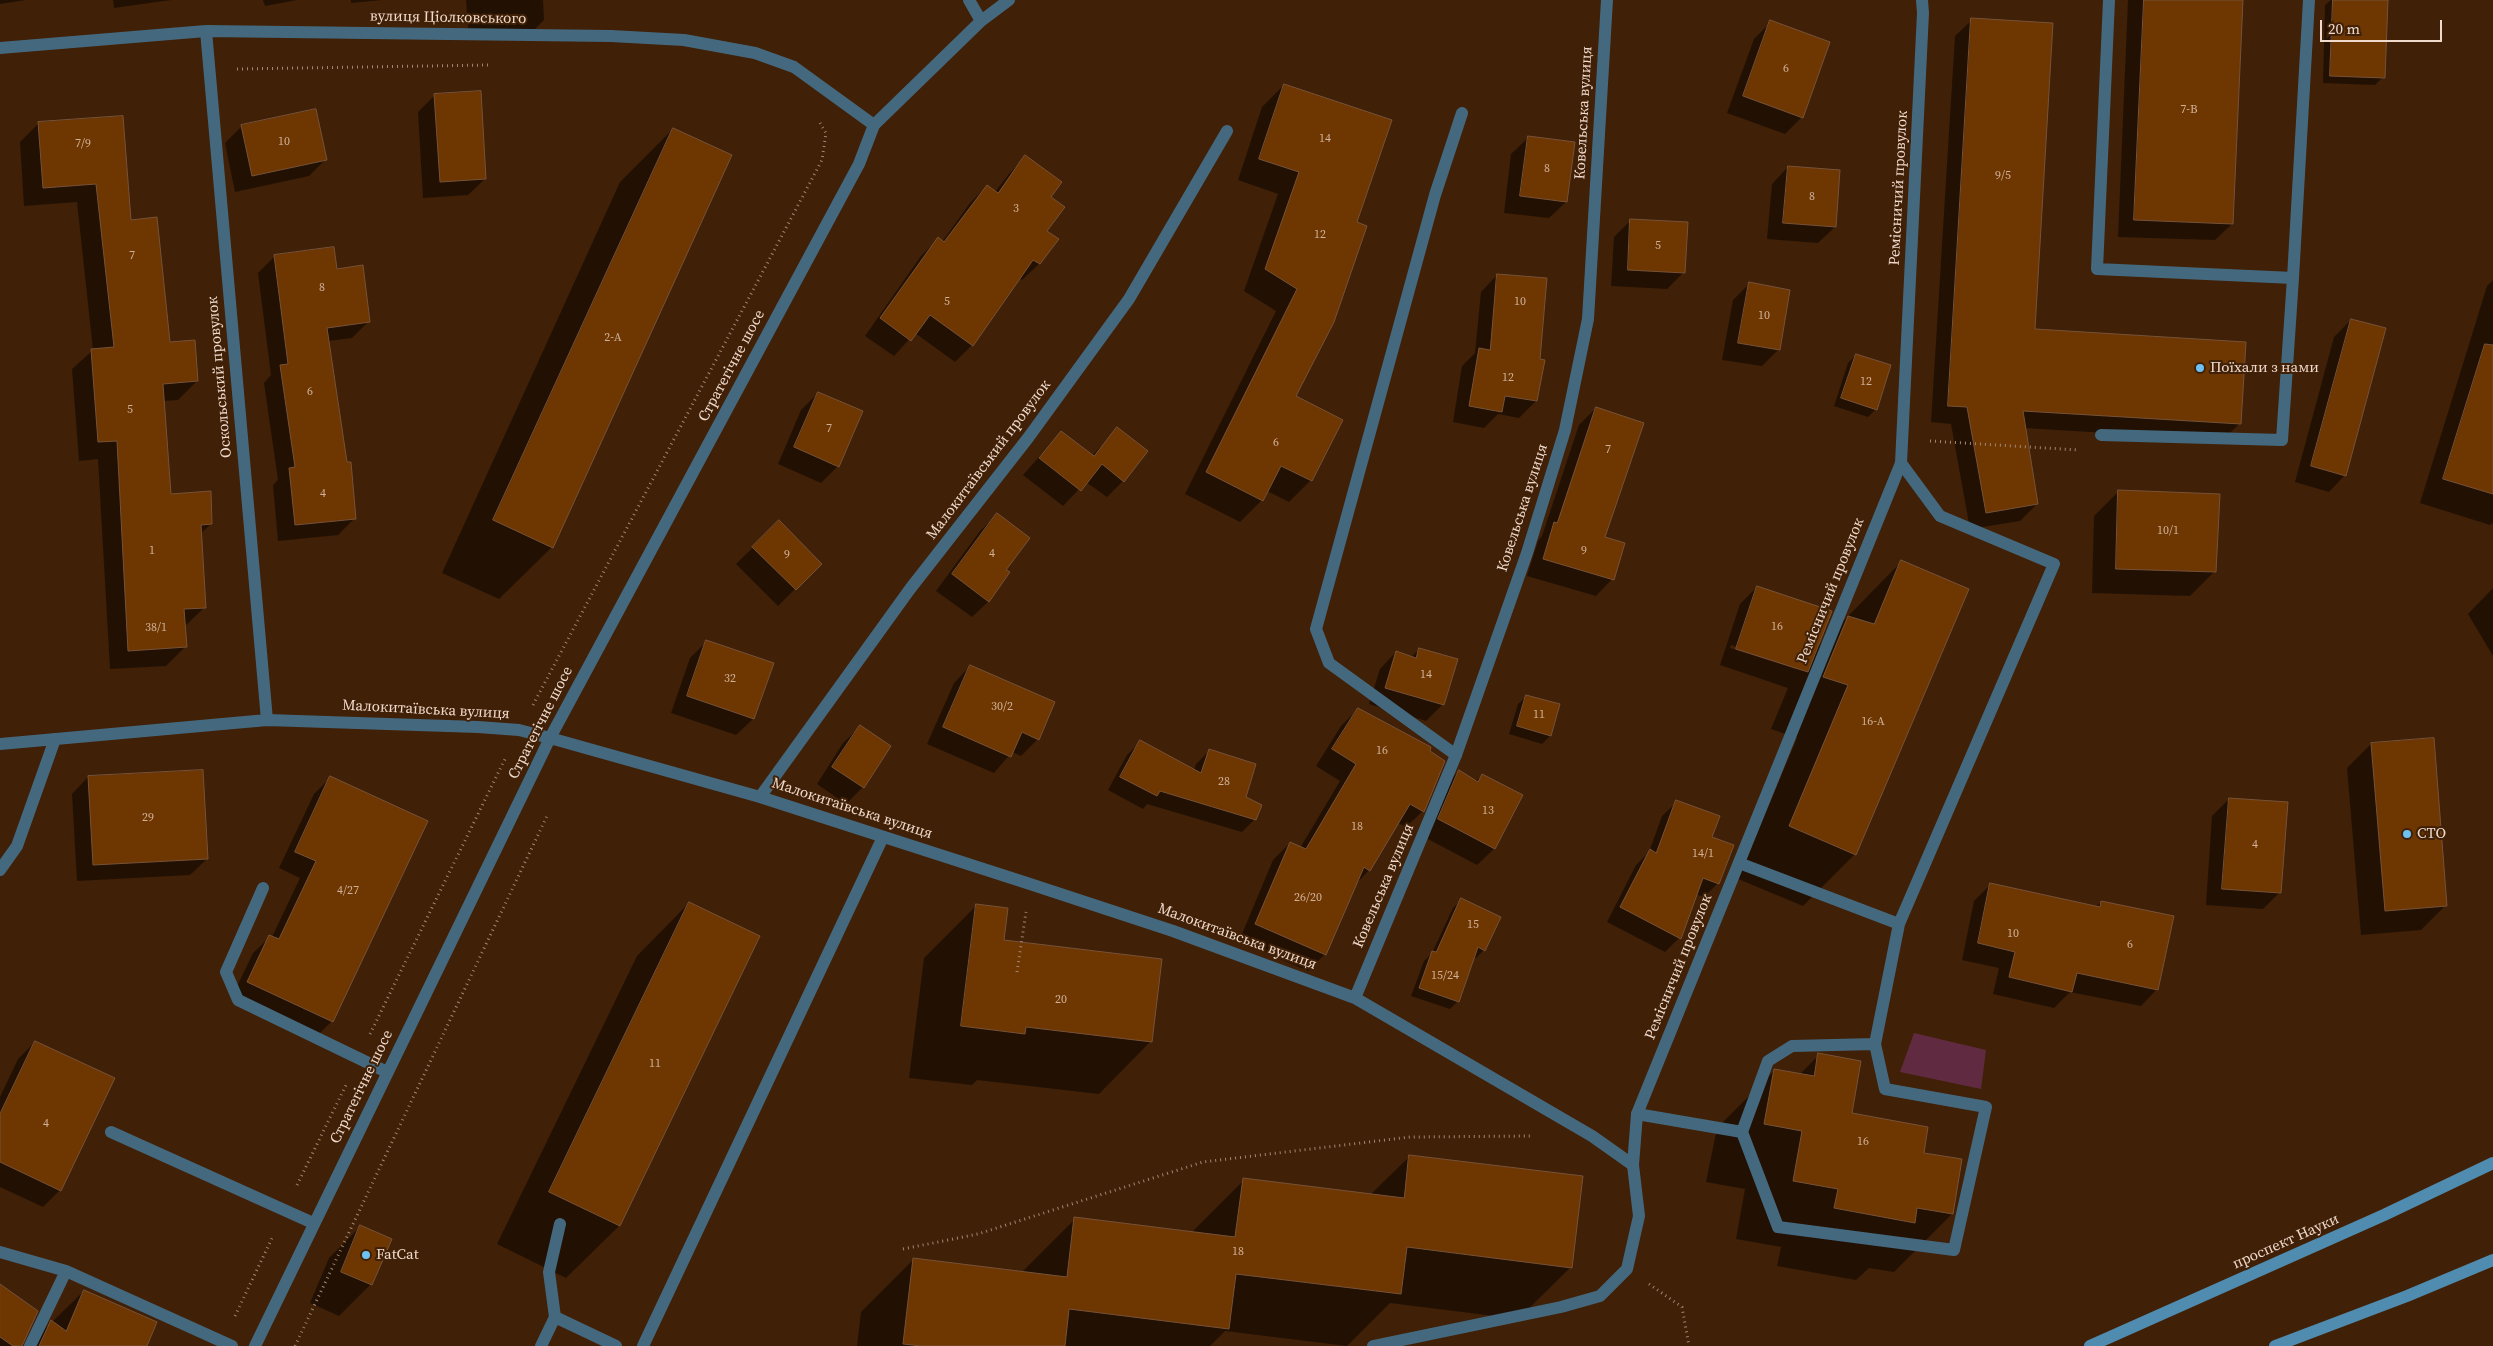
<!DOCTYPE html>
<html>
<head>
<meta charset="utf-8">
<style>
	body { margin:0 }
	#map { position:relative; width:2493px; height:1346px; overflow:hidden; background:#402007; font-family:"Source Serif 4",serif }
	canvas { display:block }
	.scale { position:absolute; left:2320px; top:20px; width:122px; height:22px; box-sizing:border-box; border:2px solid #f0dacc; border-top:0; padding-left:6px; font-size:15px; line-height:18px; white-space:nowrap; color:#f0dacc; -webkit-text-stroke:4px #402007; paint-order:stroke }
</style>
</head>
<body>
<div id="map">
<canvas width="2493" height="1346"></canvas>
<div class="scale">20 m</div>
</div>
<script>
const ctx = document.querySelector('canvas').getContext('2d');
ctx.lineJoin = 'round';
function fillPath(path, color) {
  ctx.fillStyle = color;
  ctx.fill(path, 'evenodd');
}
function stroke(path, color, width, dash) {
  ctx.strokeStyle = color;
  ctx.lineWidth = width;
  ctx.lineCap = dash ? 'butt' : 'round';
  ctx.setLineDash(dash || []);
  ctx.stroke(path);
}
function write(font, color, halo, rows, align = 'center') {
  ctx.font = font + ' "Source Serif 4",serif';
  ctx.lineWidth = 4;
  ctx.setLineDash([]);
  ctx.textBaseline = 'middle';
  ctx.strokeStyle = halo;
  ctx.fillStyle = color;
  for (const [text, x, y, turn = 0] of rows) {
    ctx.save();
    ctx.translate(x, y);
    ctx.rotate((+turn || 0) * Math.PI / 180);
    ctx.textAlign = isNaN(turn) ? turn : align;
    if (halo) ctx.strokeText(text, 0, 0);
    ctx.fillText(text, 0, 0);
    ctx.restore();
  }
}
const green = new Path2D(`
	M 1914,1033 L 1986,1050 L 1981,1089 L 1900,1072 Z`);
const shadow = new Path2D(`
	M 0,0 L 26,0 L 0,4 Z
	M 113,0 L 171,0 L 114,8 Z
	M 263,0 L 297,0 L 265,6 Z
	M 351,0 L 382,0 L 351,3 Z
	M 466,0 L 543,0 L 544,20 L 528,36 L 469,40 Z
	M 2128,0 L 2241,0 L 2232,224 L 2215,240 L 2118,237 Z
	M 2331,0 L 2386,0 L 2383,77 L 2375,85 L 2323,83 L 2325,5 Z
	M 1972,20 L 2033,330 L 2240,423 L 2223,440 L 2024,428 L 2037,504 L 2020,521 L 1970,529 L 1951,424 L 1931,422 L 1955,36 Z
	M 1771,22 L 1802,117 L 1785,134 L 1727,113 L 1754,39 Z
	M 1284,85 L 1355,223 L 1294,396 L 1311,480 L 1289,502 L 1267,491 L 1262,500 L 1240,522 L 1185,494 L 1276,311 L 1244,291 L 1278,194 L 1238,180 L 1262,107 Z
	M 435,95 L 485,179 L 468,195 L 423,198 L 418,112 Z
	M 122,117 L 130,221 L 169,343 L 197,381 L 178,400 L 163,401 L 170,495 L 211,524 L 200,534 L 205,607 L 184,627 L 185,647 L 166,666 L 110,669 L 98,459 L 79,461 L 72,369 L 93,350 L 77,202 L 24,206 L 20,142 L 39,123 Z
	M 242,126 L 326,159 L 309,176 L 235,192 L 225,143 Z
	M 673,129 L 552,547 L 499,599 L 442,573 L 620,182 Z
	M 1528,138 L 1566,202 L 1549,218 L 1504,213 L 1511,154 Z
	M 1025,157 L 1049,197 L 1045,231 L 1057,239 L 1039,264 L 1022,280 L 1019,278 L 972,345 L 955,362 L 915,333 L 894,356 L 865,336 L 921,256 L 938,239 L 942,242 L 970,203 L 987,186 L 995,192 L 1009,174 Z
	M 1788,167 L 1835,227 L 1818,243 L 1767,239 L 1772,184 Z
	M 1631,220 L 1684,272 L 1667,289 L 1611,286 L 1614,237 Z
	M 275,256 L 336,270 L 369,321 L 352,338 L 328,341 L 355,518 L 338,535 L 278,541 L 273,485 L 278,480 L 264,383 L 271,375 L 258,273 Z
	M 1497,275 L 1536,401 L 1519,418 L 1498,414 L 1484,428 L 1453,422 L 1462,366 L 1475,353 L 1481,292 Z
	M 2493,280 L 2493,523 L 2490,525 L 2420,503 L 2487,286 Z
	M 1749,284 L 1778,350 L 1762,366 L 1722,360 L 1733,300 Z
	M 2351,320 L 2345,475 L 2329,492 L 2295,482 L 2334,337 Z
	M 1856,355 L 1876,409 L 1868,417 L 1834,406 L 1848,363 Z
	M 818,393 L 838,466 L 821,483 L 778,464 L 801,410 Z
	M 1596,408 L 1603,538 L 1612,579 L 1596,596 L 1527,576 L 1538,541 L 1542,536 L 1579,425 Z
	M 1117,429 L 1123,481 L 1107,497 L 1086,482 L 1063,506 L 1023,475 L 1061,432 L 1092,456 Z
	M 2119,491 L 2215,571 L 2190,596 L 2092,593 L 2094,516 Z
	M 997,515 L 1005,570 L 989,601 L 972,617 L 936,591 L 980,531 Z
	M 779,522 L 820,564 L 778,606 L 736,564 Z
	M 1901,562 L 1855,854 L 1803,906 L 1738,879 L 1797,738 L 1771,729 L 1788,688 L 1720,665 L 1740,604 L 1757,587 L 1815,650 ZM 1731,645 L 1798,667 L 1796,669 L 1730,648 Z
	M 2492,589 L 2493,589 L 2493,656 L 2468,614 Z
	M 707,641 L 753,719 L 736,735 L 671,713 L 690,658 Z
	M 1420,649 L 1443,704 L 1426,721 L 1369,704 L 1380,669 L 1396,652 L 1411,657 Z
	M 970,666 L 1038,739 L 1021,756 L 1012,752 L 994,773 L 927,744 L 954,683 Z
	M 1527,696 L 1550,736 L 1542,744 L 1509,734 L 1518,704 Z
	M 1358,709 L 1423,811 L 1406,827 L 1398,823 L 1369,870 L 1356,884 L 1325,954 L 1308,971 L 1239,941 L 1273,860 L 1290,843 L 1300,848 L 1340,781 L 1316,766 L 1341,726 Z
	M 860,727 L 863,787 L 846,804 L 817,784 L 843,743 Z
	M 1140,742 L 1194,770 L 1196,764 L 1209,751 L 1244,797 L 1255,819 L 1242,832 L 1147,804 L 1143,809 L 1108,790 L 1127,755 Z
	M 2371,744 L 2446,905 L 2421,930 L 2361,935 L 2347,768 Z
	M 1459,771 L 1475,782 L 1482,775 L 1521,796 L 1494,849 L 1477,865 L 1422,836 L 1442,788 Z
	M 88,777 L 207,859 L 190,875 L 77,881 L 72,794 Z
	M 331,777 L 332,1021 L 315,1038 L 231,999 L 253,953 L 270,937 L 272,937 L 300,878 L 279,868 L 314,794 Z
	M 2229,799 L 2280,892 L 2263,909 L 2206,905 L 2212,816 Z
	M 1677,802 L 1711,837 L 1718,883 L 1704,897 L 1695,894 L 1679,938 L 1665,952 L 1607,922 L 1636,865 L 1649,852 L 1662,816 Z
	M 1991,884 L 2096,907 L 2101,902 L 2157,989 L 2141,1006 L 2070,992 L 2054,1008 L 1993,994 L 1999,968 L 1962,960 L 1974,901 Z
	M 1462,899 L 1484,950 L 1476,958 L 1473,957 L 1458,1001 L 1450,1009 L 1411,996 L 1424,961 L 1432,953 L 1453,908 Z
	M 689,903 L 758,936 L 619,1226 L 566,1278 L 497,1244 L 637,956 Z
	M 976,906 L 1003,941 L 1151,1041 L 1099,1094 L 977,1080 L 972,1085 L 909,1078 L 924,958 Z
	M 35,1042 L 60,1190 L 43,1207 L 0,1187 L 0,1097 L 18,1059 Z
	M 1819,1055 L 1850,1114 L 1922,1154 L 1961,1160 L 1952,1214 L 1894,1272 L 1869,1268 L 1856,1280 L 1777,1266 L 1781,1247 L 1736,1239 L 1745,1189 L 1706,1182 L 1717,1128 L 1775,1070 L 1799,1075 Z
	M 1410,1156 L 1571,1267 L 1518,1319 L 1390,1303 L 1347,1346 L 1225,1331 L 1210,1346 L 857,1346 L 861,1312 L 914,1259 L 1022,1272 L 1075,1219 L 1191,1233 L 1244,1180 L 1370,1195 Z
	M 360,1227 L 371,1284 L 339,1316 L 310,1303 L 329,1258 Z
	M 84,1291 L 145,1346 L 27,1346 Z
	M 0,1304 L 22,1346 L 0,1346 Z`);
const building = new Path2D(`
	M 2144,0 L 2243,0 L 2233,224 L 2134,220 Z
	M 2333,0 L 2388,0 L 2385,78 L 2330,76 Z
	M 1971,18 L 2053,23 L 2035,329 L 2246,342 L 2241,424 L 2023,411 L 2038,504 L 1986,513 L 1967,407 L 1948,406 Z
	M 1770,20 L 1830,42 L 1803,118 L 1743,96 Z
	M 1284,84 L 1392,120 L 1357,222 L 1367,226 L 1334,322 L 1296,396 L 1343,420 L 1312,481 L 1281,466 L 1263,501 L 1206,472 L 1297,289 L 1265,269 L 1299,172 L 1259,159 Z
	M 481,91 L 486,179 L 440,182 L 434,94 Z
	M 316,109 L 327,160 L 252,176 L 241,125 Z
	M 123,116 L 131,220 L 157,217 L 170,342 L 195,340 L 198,381 L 163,384 L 171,494 L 211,491 L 212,524 L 201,525 L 206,608 L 184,609 L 187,647 L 128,651 L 117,441 L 98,442 L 91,349 L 114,347 L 96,184 L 43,188 L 38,122 Z
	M 673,128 L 732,155 L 553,548 L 493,520 Z
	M 1528,136 L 1575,142 L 1567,202 L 1520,196 Z
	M 1025,155 L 1062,182 L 1051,197 L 1065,207 L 1047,231 L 1059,239 L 1040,264 L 1033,260 L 973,346 L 930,315 L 911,341 L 880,318 L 938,237 L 944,242 L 987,185 L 998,193 Z
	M 1788,166 L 1840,170 L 1836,227 L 1783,223 Z
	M 1630,219 L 1688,222 L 1685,273 L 1628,270 Z
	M 334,247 L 337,269 L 363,265 L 370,322 L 327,328 L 347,462 L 351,462 L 356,519 L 295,525 L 289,468 L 295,467 L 280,365 L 288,364 L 274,255 Z
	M 1497,274 L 1547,278 L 1540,359 L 1545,360 L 1537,401 L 1505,396 L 1502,412 L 1469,406 L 1479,348 L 1490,350 Z
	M 1749,282 L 1790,290 L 1780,350 L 1738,343 Z
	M 2351,319 L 2386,328 L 2346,476 L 2311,466 Z
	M 2485,344 L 2493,345 L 2493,494 L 2443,479 Z
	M 1856,354 L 1891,365 L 1877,410 L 1841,398 Z
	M 818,392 L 863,411 L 839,467 L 794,447 Z
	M 1596,407 L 1644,423 L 1605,537 L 1625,543 L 1614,580 L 1543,559 L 1554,522 L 1557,523 Z
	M 1117,427 L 1148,451 L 1124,482 L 1102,464 L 1081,491 L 1039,458 L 1061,431 L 1094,456 Z
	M 2118,490 L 2220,494 L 2216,572 L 2116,569 Z
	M 997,513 L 1030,538 L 1006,570 L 1010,572 L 989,602 L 952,574 Z
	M 779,520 L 822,564 L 796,590 L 752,547 Z
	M 1901,560 L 1969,589 L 1856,855 L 1789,826 L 1848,685 L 1823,677 L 1848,616 L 1874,624 Z
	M 1757,586 L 1832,611 L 1808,672 L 1736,649 Z
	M 706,640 L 774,663 L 754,719 L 687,696 Z
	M 1419,648 L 1458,659 L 1444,705 L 1385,688 L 1396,651 L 1416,658 Z
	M 970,665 L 1055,702 L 1039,740 L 1022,732 L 1011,757 L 943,727 Z
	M 1526,695 L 1560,704 L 1551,736 L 1517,726 Z
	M 1358,708 L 1429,746 L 1431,747 L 1430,751 L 1445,761 L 1424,812 L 1410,804 L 1370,871 L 1364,867 L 1326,955 L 1255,924 L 1290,842 L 1306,849 L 1356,764 L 1332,749 Z
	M 860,725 L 891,746 L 864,788 L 832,767 Z
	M 2434,738 L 2447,906 L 2385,911 L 2371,743 Z
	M 1140,740 L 1201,773 L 1209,749 L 1256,764 L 1246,797 L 1262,805 L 1256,820 L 1160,791 L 1157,796 L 1120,777 Z
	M 203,770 L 208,859 L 93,865 L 88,776 Z
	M 1459,770 L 1478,782 L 1482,774 L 1523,795 L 1495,849 L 1438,819 Z
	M 330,776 L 428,821 L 333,1022 L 247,982 L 269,935 L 279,939 L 316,861 L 295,852 Z
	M 2229,798 L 2288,802 L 2281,893 L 2222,889 Z
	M 1676,800 L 1720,816 L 1712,837 L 1734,845 L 1719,884 L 1703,878 L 1681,939 L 1620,907 L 1650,849 L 1656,853 Z
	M 1990,883 L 2100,907 L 2101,901 L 2174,916 L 2158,990 L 2077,973 L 2072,992 L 2009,977 L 2015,952 L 1978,943 Z
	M 1461,898 L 1501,917 L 1485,951 L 1478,947 L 1459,1002 L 1419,988 L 1432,951 L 1436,952 Z
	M 689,902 L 760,936 L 620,1226 L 549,1192 Z
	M 976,904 L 1008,908 L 1004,940 L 1162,959 L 1152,1042 L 1026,1027 L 1025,1034 L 961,1026 Z
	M 35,1041 L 115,1078 L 61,1191 L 0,1162 L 0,1114 Z
	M 1818,1053 L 1861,1061 L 1852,1113 L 1928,1127 L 1924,1153 L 1962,1159 L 1953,1214 L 1917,1208 L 1915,1223 L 1834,1208 L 1838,1189 L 1793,1181 L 1802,1131 L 1764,1124 L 1774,1069 L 1814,1076 Z
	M 1409,1155 L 1583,1176 L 1572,1268 L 1407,1247 L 1401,1294 L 1236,1274 L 1229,1329 L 1069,1309 L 1065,1346 L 921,1346 L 903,1344 L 913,1258 L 1067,1277 L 1074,1217 L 1235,1237 L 1243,1178 L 1404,1198 Z
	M 360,1225 L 392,1239 L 372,1285 L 341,1272 Z
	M 0,1284 L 38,1311 L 22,1346 L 13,1346 L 0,1337 Z
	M 84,1290 L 157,1322 L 147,1346 L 39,1346 L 51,1320 L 66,1331 Z`);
const path = new Path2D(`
	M 237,69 L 488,65
	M 1930,441 L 2079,450
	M 533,705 L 822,160 L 826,133 L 820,123
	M 1017,972 L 1026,912
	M 370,1034 L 506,757
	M 297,1185 L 347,1083
	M 903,1249 L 978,1234 L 1203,1162 L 1410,1137 L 1533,1136
	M 1649,1284 L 1682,1307 L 1689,1346
	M 235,1316 L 273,1236
	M 295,1346 L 547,816`);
const service = new Path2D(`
	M 969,0 L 981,21
	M 2109,0 L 2097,269 L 2293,278 L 2309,0
	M 874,125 L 981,21 L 1009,0
	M 2101,435 L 2282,440 L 2293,278
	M 1456,755 L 1329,663 L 1316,629 L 1435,195 L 1462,113
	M 1739,863 L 1899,924 L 2054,564 L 1940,516 L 1901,463
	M 0,870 L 17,846 L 55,739
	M 263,888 L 226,972 L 238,1000 L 387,1072
	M 1875,1044 L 1792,1046 L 1768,1061 L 1742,1132 L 1778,1227 L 1954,1250 L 1986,1107 L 1885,1089 L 1875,1044 L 1899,924
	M 1637,1114 L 1742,1132
	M 111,1132 L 313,1223
	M 0,1252 L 66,1271 L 232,1346
	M 555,1317 L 616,1346
	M 30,1346 L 66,1271
	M 541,1346 L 555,1317 L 549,1272 L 560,1224
	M 643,1346 L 883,837
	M 1373,1346 L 1561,1307 L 1600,1296 L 1627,1269 L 1639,1216 L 1633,1165`);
const minor = new Path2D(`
	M 206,31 L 267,720
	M 0,48 L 206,31 L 611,36 L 684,40 L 755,53 L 794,67 L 874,125 L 859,164 L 550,738 L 255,1346
	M 0,744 L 267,720 L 478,727 L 519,730 L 550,738 L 760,797 L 1030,884 L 1173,931 L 1355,998 L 1592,1136 L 1633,1165
	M 760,797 L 910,589 L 1028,438 L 1129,299 L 1227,131
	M 1355,998 L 1456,755 L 1527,553 L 1565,430 L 1588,319 L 1607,0
	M 1633,1165 L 1637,1114 L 1901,463 L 1923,13 L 1922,0`);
const secondary = new Path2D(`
	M 2090,1346 L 2384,1215 L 2493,1163
	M 2275,1346 L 2407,1296 L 2493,1260`);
const markers = [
	[2200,368,5,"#6dc2f3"],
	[2407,834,5,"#6dc2f3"],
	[366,1255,5,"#6dc2f3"]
];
const numberNames = [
	["6",1786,69],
	["7-В",2189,110],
	["14",1325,139],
	["10",284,142],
	["7/9",83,144],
	["8",1547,169],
	["9/5",2003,176],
	["8",1812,197],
	["3",1016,209],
	["12",1320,235],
	["5",1658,246],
	["7",132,256],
	["8",322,288],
	["5",947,302],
	["10",1520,302],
	["10",1764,316],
	["2-А",613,338],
	["12",1508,378],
	["12",1866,382],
	["6",310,392],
	["5",130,410],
	["7",829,429],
	["6",1276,443],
	["7",1608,450],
	["4",323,494],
	["10/1",2168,531],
	["1",152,551],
	["9",1584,551],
	["4",992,554],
	["9",787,555],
	["16",1777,627],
	["38/1",156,628],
	["14",1426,675],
	["32",730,679],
	["30/2",1002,707],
	["11",1539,715],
	["16-А",1873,722],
	["16",1382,751],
	["28",1224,782],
	["13",1488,811],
	["29",148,818],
	["18",1357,827],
	["4",2255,845],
	["14/1",1703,854],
	["4/27",348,891],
	["26/20",1308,898],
	["15",1473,925],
	["10",2013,934],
	["6",2130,945],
	["15/24",1445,976],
	["20",1061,1000],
	["11",655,1064],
	["4",46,1124],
	["16",1863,1142],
	["18",1238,1252]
];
const streetNames = [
	["вулиця Ціолковського",448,18,1],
	["Ковельська вулиця",1584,113,-87],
	["Ремісничий провулок",1899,188,-87],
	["Стратегічне шосе",732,366,-62],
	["Оскольський провулок",220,377,-95],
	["Малокитаївський провулок",989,460,-53],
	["Ковельська вулиця",1523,508,-72],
	["Ремісничий провулок",1831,591,-68],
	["Малокитаївська вулиця",426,710,3],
	["Стратегічне шосе",541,723,-63],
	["Малокитаївська вулиця",852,809,18],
	["Ковельська вулиця",1384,886,-67],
	["Малокитаївська вулиця",1237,937,20],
	["Ремісничий провулок",1679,967,-68],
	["Стратегічне шосе",362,1087,-64],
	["проспект Науки",2286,1242,-24]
];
const poiNames = [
	["Поїхали з нами",2210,368],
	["СТО",2417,834],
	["FatCat",376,1255]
];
fillPath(green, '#602b41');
fillPath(shadow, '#0007');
fillPath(building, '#6e3600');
stroke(building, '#765239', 1);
stroke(path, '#a18673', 3, [1, 4]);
stroke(service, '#44697f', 12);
stroke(minor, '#44697f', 12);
stroke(secondary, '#4f8caf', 12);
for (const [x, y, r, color] of markers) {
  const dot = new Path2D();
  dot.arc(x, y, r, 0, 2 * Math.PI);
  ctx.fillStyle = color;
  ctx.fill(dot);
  stroke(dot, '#402007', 2);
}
write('12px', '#d0b199', null, numberNames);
write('15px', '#f0dacc', '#402007', streetNames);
write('15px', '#f0dacc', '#402007', poiNames, 'left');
</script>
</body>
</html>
